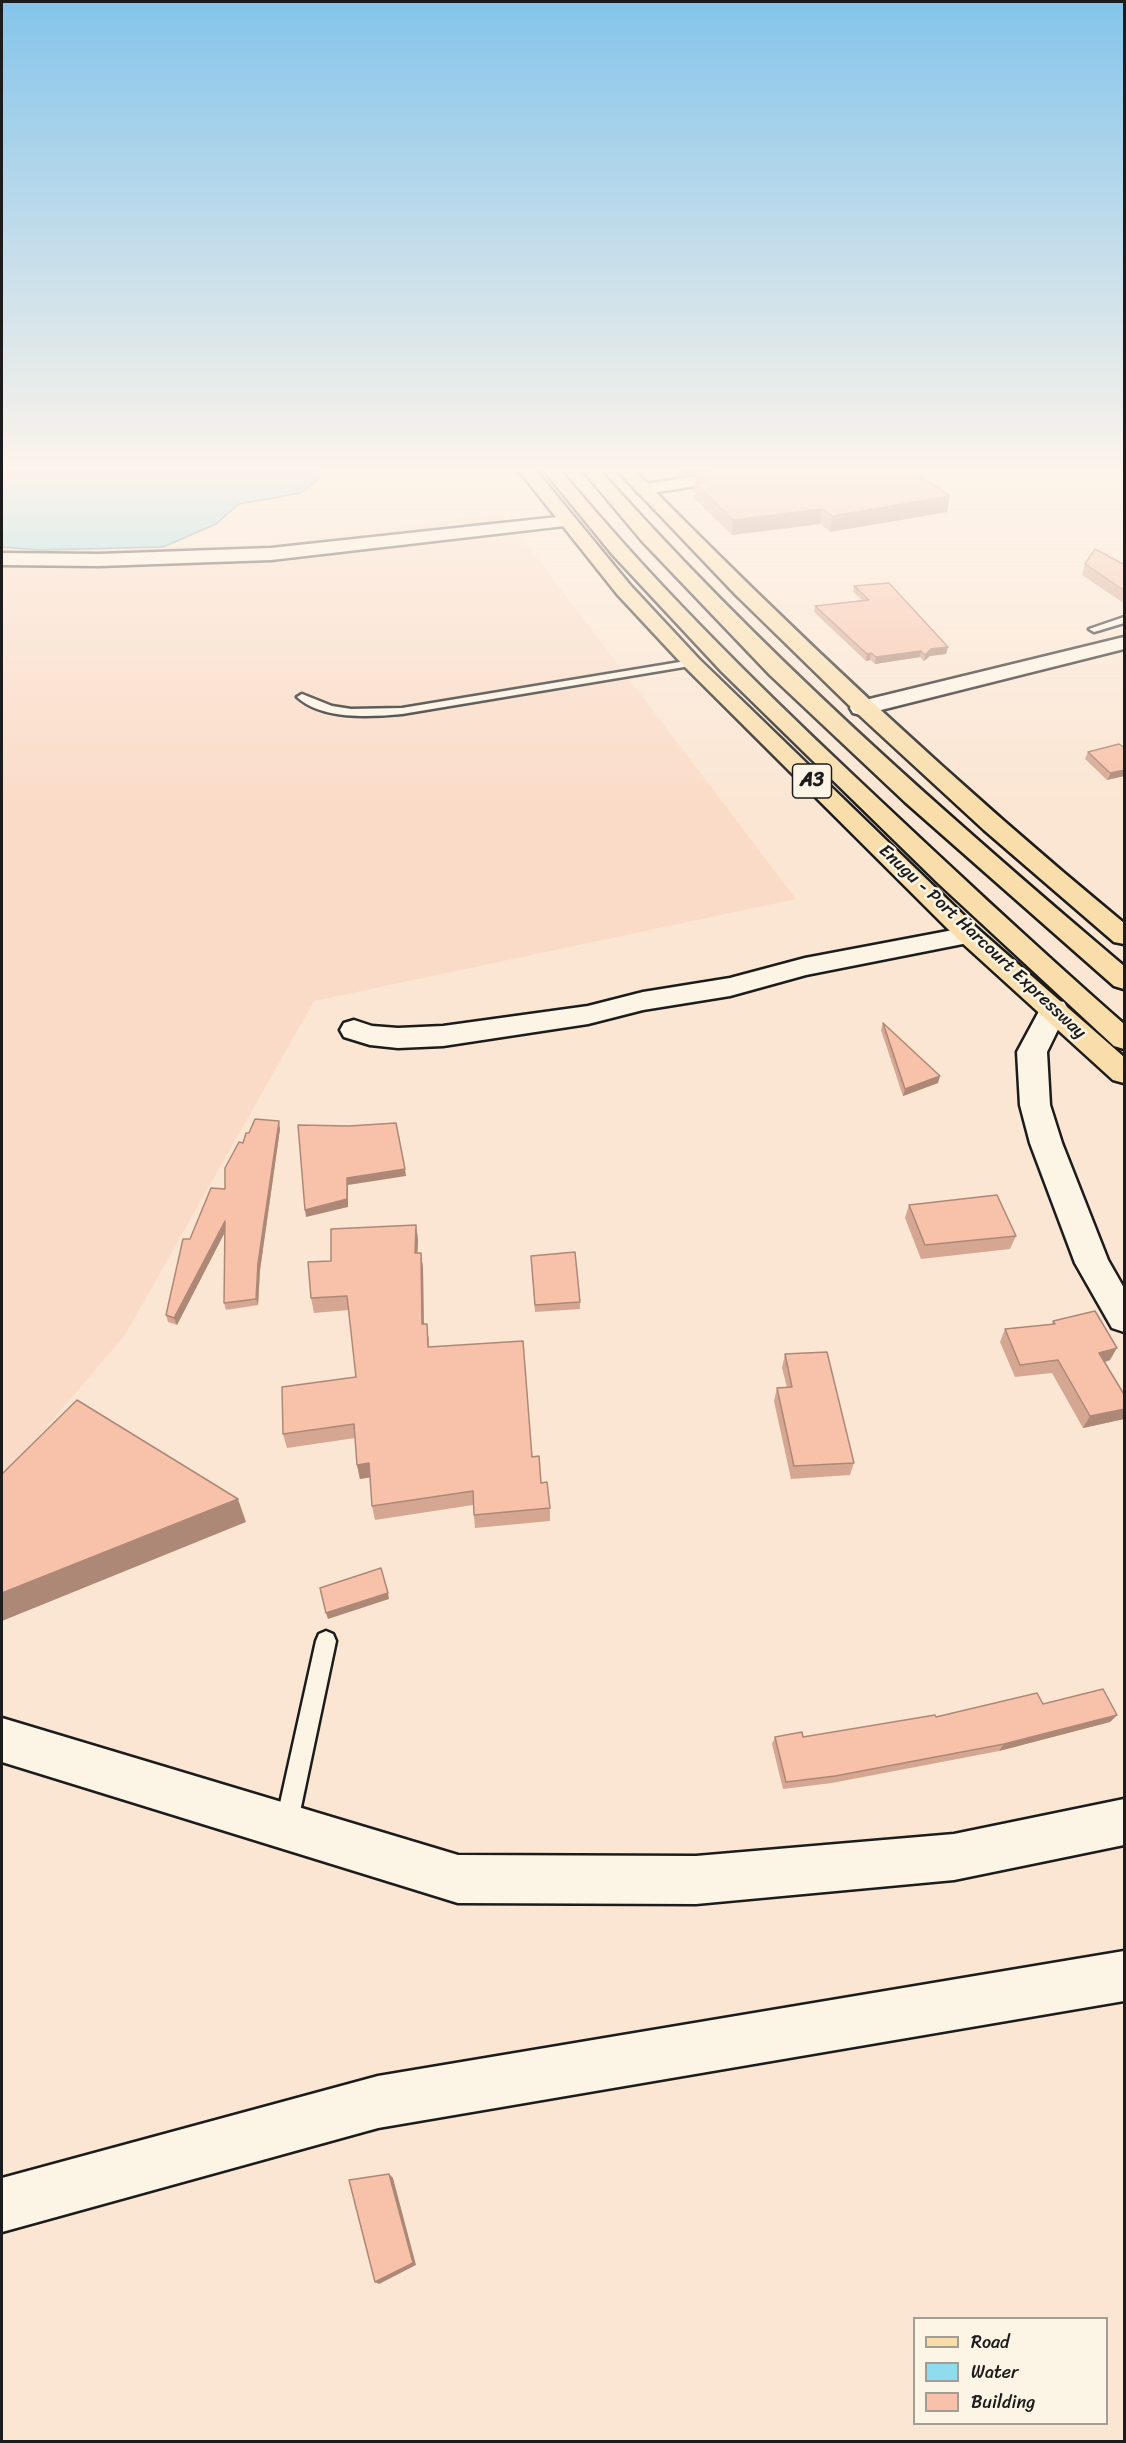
<!DOCTYPE html>
<html>
<head>
<meta charset="utf-8">
<style>
	body { margin:0 }
	#map { position:relative; width:1126px; height:2443px; overflow:hidden; background:#fbe6d3; font-family:Sriracha,sans-serif }
	canvas { display:block }
	.frame { position:absolute; inset:0; border:3px solid #1c1c1c; pointer-events:none }
	.legend { position:absolute; left:913px; top:2317px; width:195px; height:108px; box-sizing:border-box; background:#fcf5e5; border:2px solid #a29e95; margin:0; padding:8px 10px; list-style:none; font-size:18px; color:#1c1c1c }
	.legend li { display:flex; align-items:center; gap:12px; height:30px }
	.legend b { width:30px; border:2px solid #a29e95 }
</style>
</head>
<body>
<div id="map">
<canvas width="1126" height="2443"></canvas>
<div class="frame"></div>
<ul class="legend">
<li><b style="height:8px;background:#f9deab"></b>Road</li>
<li><b style="height:16px;background:#8edced"></b>Water</li>
<li><b style="height:16px;background:#f8c2aa"></b>Building</li>
</ul>
</div>
<script>
const ctx = document.querySelector('canvas').getContext('2d');
ctx.lineJoin = 'round';
function fillPath(path, color) {
  ctx.fillStyle = color;
  ctx.fill(path, 'evenodd');
}
function stroke(path, color, width, dash) {
  ctx.strokeStyle = color;
  ctx.lineWidth = width;
  ctx.lineCap = dash ? 'butt' : 'round';
  ctx.setLineDash(dash || []);
  ctx.stroke(path);
}
function write(font, color, halo, rows, align = 'center') {
  ctx.font = font + ' Sriracha,sans-serif';
  ctx.lineWidth = 5;
  ctx.setLineDash([]);
  ctx.textBaseline = 'middle';
  ctx.strokeStyle = halo;
  ctx.fillStyle = color;
  for (const [text, x, y, turn = 0] of rows) {
    ctx.save();
    ctx.translate(x, y);
    ctx.rotate((+turn || 0) * Math.PI / 180);
    ctx.textAlign = isNaN(turn) ? turn : align;
    if (halo) ctx.strokeText(text, 0, 0);
    ctx.fillText(text, 0, 0);
    ctx.restore();
  }
}
const built = new Path2D(`
	M 503,513 L 796,899 L 314,1001 L 125,1335 L 2,1479 L 2,547 L 39,550 L 284,543 Z`);
const water = new Path2D(`
	M 2,467 L 319,467 L 320,478 L 301,493 L 239,504 L 216,524 L 163,547 L 39,550 L 2,547 Z`);
const lane = new Path2D(`
	M 1124,617 L 1124,623 L 1094,632 L 1089,629 Z
	M 692,660 L 697,663 L 696,665 L 402,714 C 370,717 322,720 297,697 L 302,694 L 332,706 L 351,709 L 402,708 Z
	M 326,1631 L 333,1634 L 336,1641 L 297,1826 L 294,1834 L 286,1837 L 278,1834 L 275,1826 L 316,1641 L 319,1634 Z`);
const street = new Path2D(`
	M 757,467 L 796,467 L 788,472 L 644,494 L 638,493 L 635,489 L 638,485 L 644,484 Z
	M 567,516 L 573,517 L 576,521 L 573,525 L 271,560 L 99,566 L 2,565 L 2,553 L 99,554 L 271,548 Z
	M 1124,637 L 1124,649 L 861,715 L 853,713 L 850,708 L 853,703 Z
	M 969,927 L 978,929 L 982,935 L 978,941 L 806,975 L 730,996 L 643,1010 L 588,1024 L 443,1046 L 398,1048 L 370,1045 L 344,1037 L 340,1030 L 344,1023 L 354,1020 L 372,1026 L 398,1028 L 443,1026 L 588,1006 L 643,992 L 730,978 L 805,958 Z
	M 1054,1000 L 1064,1002 L 1068,1009 L 1047,1052 L 1050,1105 L 1062,1143 L 1108,1260 L 1124,1288 L 1124,1332 L 1112,1328 L 1075,1263 L 1030,1143 L 1020,1105 L 1017,1052 L 1044,1002 Z
	M 2,1718 L 458,1855 L 696,1856 L 954,1834 L 1124,1799 L 1124,1845 L 954,1880 L 696,1904 L 458,1903 L 2,1762 Z
	M 1124,1951 L 1124,2001 L 378,2128 L 2,2232 L 2,2178 L 378,2076 Z`);
const primary = new Path2D(`
	M 516,467 L 533,467 L 631,586 L 699,659 L 978,929 L 1124,1057 L 1124,1083 L 1113,1080 L 960,941 L 685,667 L 617,594 Z
	M 614,467 L 631,467 C 788,627 951,780 1124,923 L 1124,944 L 1114,942 L 984,830 L 858,714 L 735,594 Z`);
const highway = new Path2D(`
	M 541,467 L 558,467 C 648,577 749,677 853,775 C 942,859 1032,943 1124,1024 L 1124,1049 L 1114,1046 L 939,884 L 722,672 L 612,554 Z
	M 580,467 L 597,467 C 759,650 938,808 1124,966 L 1124,989 L 1114,986 L 905,802 L 770,675 L 642,541 Z`);
const wall = new Path2D(`
	M 670,467 L 846,467 L 947,512 L 830,532 L 820,524 L 732,535 L 694,498 L 696,474 L 681,476 Z
	M 1085,564 L 1125,565 L 1125,604 L 1082,575 Z
	M 854,586 L 948,647 L 946,654 L 930,656 L 924,661 L 920,657 L 875,664 L 870,660 L 866,661 L 814,612 L 815,606 L 862,600 L 853,592 Z
	M 1119,744 L 1107,780 L 1085,759 L 1088,752 Z
	M 883,1023 L 938,1083 L 903,1096 L 881,1030 Z
	M 280,1129 L 260,1270 L 258,1305 L 226,1310 L 224,1303 L 225,1232 L 177,1325 L 168,1322 L 166,1315 L 190,1239 L 225,1189 L 243,1143 L 249,1133 Z
	M 909,1205 L 1016,1236 L 1010,1249 L 921,1259 L 905,1218 Z
	M 416,1225 L 418,1240 L 417,1253 L 421,1253 L 423,1268 L 424,1324 L 429,1338 L 429,1347 L 532,1457 L 550,1508 L 550,1521 L 475,1528 L 473,1505 L 375,1520 L 372,1506 L 370,1477 L 360,1479 L 357,1465 L 355,1438 L 287,1448 L 283,1434 L 356,1377 L 349,1310 L 314,1313 L 311,1298 L 331,1261 Z
	M 531,1256 L 580,1302 L 580,1309 L 535,1312 Z
	M 1053,1321 L 1110,1360 L 1105,1362 L 1124,1419 L 1083,1428 L 1052,1373 L 1015,1377 L 1000,1342 L 1005,1329 L 1052,1324 Z
	M 785,1354 L 854,1463 L 850,1475 L 791,1479 L 774,1401 L 777,1388 L 787,1387 L 782,1368 Z
	M 1043,1704 L 1117,1715 L 1110,1722 L 999,1751 L 832,1783 L 783,1789 L 772,1744 L 775,1737 L 803,1737 L 936,1717 Z`);
const shadedWall = new Path2D(`
	M 682,467 L 744,467 L 681,476 Z
	M 950,496 L 947,512 L 830,532 L 832,516 Z
	M 822,509 L 820,524 L 732,535 L 733,520 Z
	M 948,647 L 946,654 L 930,656 L 924,661 L 925,655 L 931,649 Z
	M 921,651 L 920,657 L 875,664 L 876,657 Z
	M 871,653 L 870,660 L 866,661 L 867,654 Z
	M 1125,770 L 1125,776 L 1107,780 L 1110,773 Z
	M 940,1076 L 938,1083 L 903,1096 L 905,1089 Z
	M 279,1121 L 280,1129 L 260,1270 L 258,1305 L 256,1299 L 258,1263 Z
	M 405,1169 L 406,1176 L 348,1185 L 348,1207 L 306,1217 L 305,1210 L 347,1178 Z
	M 225,1221 L 227,1228 L 177,1325 L 174,1318 Z
	M 416,1225 L 418,1240 L 417,1268 L 415,1253 Z
	M 421,1253 L 423,1268 L 424,1339 L 422,1324 Z
	M 1117,1348 L 1110,1360 L 1093,1366 L 1099,1353 Z
	M 1125,1409 L 1124,1419 L 1083,1428 L 1090,1416 Z
	M 369,1463 L 372,1477 L 360,1479 L 357,1465 Z
	M 238,1499 L 246,1522 L 2,1621 L 2,1593 Z
	M 388,1593 L 389,1599 L 328,1619 L 326,1613 Z
	M 1117,1715 L 1110,1722 L 999,1751 L 1004,1744 Z
	M 389,2174 L 393,2178 L 416,2265 L 379,2284 L 375,2282 Z`);
const building = new Path2D(`
	M 741,467 L 846,467 L 848,468 L 854,467 L 906,467 L 950,496 L 832,516 L 822,509 L 733,520 L 695,483 L 706,481 L 696,473 Z
	M 1095,549 L 1125,565 L 1125,591 L 1085,564 Z
	M 889,583 L 948,647 L 931,649 L 925,655 L 921,651 L 876,657 L 871,653 L 867,654 L 815,606 L 869,600 L 854,586 Z
	M 1119,744 L 1125,748 L 1125,770 L 1110,773 L 1088,752 Z
	M 883,1023 L 940,1076 L 905,1089 Z
	M 255,1119 L 279,1121 L 258,1263 L 256,1299 L 224,1303 L 225,1221 L 174,1318 L 166,1315 L 183,1239 L 190,1239 L 211,1188 L 225,1189 L 225,1168 L 239,1142 L 243,1143 L 246,1133 L 249,1133 Z
	M 396,1123 L 405,1169 L 347,1178 L 347,1199 L 305,1210 L 298,1125 L 349,1126 Z
	M 997,1195 L 1016,1236 L 925,1245 L 909,1205 Z
	M 416,1225 L 415,1253 L 421,1253 L 422,1324 L 427,1324 L 428,1347 L 523,1341 L 532,1457 L 539,1456 L 541,1483 L 547,1482 L 550,1508 L 474,1515 L 473,1491 L 372,1506 L 369,1463 L 357,1465 L 354,1424 L 283,1434 L 282,1387 L 356,1377 L 347,1296 L 311,1298 L 308,1262 L 331,1261 L 331,1229 Z
	M 575,1252 L 580,1302 L 535,1305 L 531,1256 Z
	M 1095,1311 L 1117,1348 L 1099,1353 L 1125,1396 L 1125,1409 L 1090,1416 L 1058,1360 L 1020,1365 L 1005,1329 L 1055,1324 L 1053,1321 Z
	M 827,1352 L 854,1463 L 794,1466 L 777,1388 L 792,1387 L 785,1354 Z
	M 77,1400 L 238,1499 L 2,1593 L 2,1474 Z
	M 381,1568 L 388,1593 L 326,1613 L 320,1588 Z
	M 1103,1689 L 1117,1715 L 1004,1744 L 835,1776 L 786,1782 L 775,1737 L 802,1732 L 803,1737 L 935,1715 L 936,1717 L 1037,1693 L 1043,1704 Z
	M 389,2174 L 413,2263 L 375,2282 L 349,2180 Z`);
const farStreetnames = [
	["Enugu - Port Harcourt Expressway",982,942,43]
];
const shields = [
	[812,781,39]
];
const shieldNames = [
	["A3",812,781]
];
fillPath(built, '#fadbc7');
fillPath(water, '#8edced');
stroke(water, '#608f99', 1.5);
stroke(lane, '#1c1c1c', 5);
stroke(street, '#1c1c1c', 5);
stroke(primary, '#1c1c1c', 5);
stroke(highway, '#1c1c1c', 5);
fillPath(lane, '#fcf5e5');
fillPath(street, '#fcf5e5');
fillPath(primary, '#f9deab');
fillPath(highway, '#f9deab');
fillPath(wall, '#d5a792');
fillPath(shadedWall, '#ae8877');
fillPath(building, '#f8c2aa');
stroke(building, '#ae8877', 1.5);
const sky = ctx.createLinearGradient(0, 0, 0, 809);
sky.addColorStop(0, '#84c4ea');
sky.addColorStop(0.58, '#fdf4eb');
sky.addColorStop(1, '#fdf4eb00');
ctx.fillStyle = sky;
ctx.fillRect(0, 0, 1126, 809);
write('18px', '#1c1c1c', '#fcf5e5', farStreetnames);
for (const [x, y, w] of shields) {
  const box = new Path2D();
  box.roundRect(x - w / 2, y - 17, w, 34, 4.5);
  ctx.fillStyle = '#fcf5e5';
  ctx.fill(box);
  stroke(box, '#1c1c1c', 1.5);
}
write('bold 20px', '#1c1c1c', null, shieldNames);
</script>
</body>
</html>
